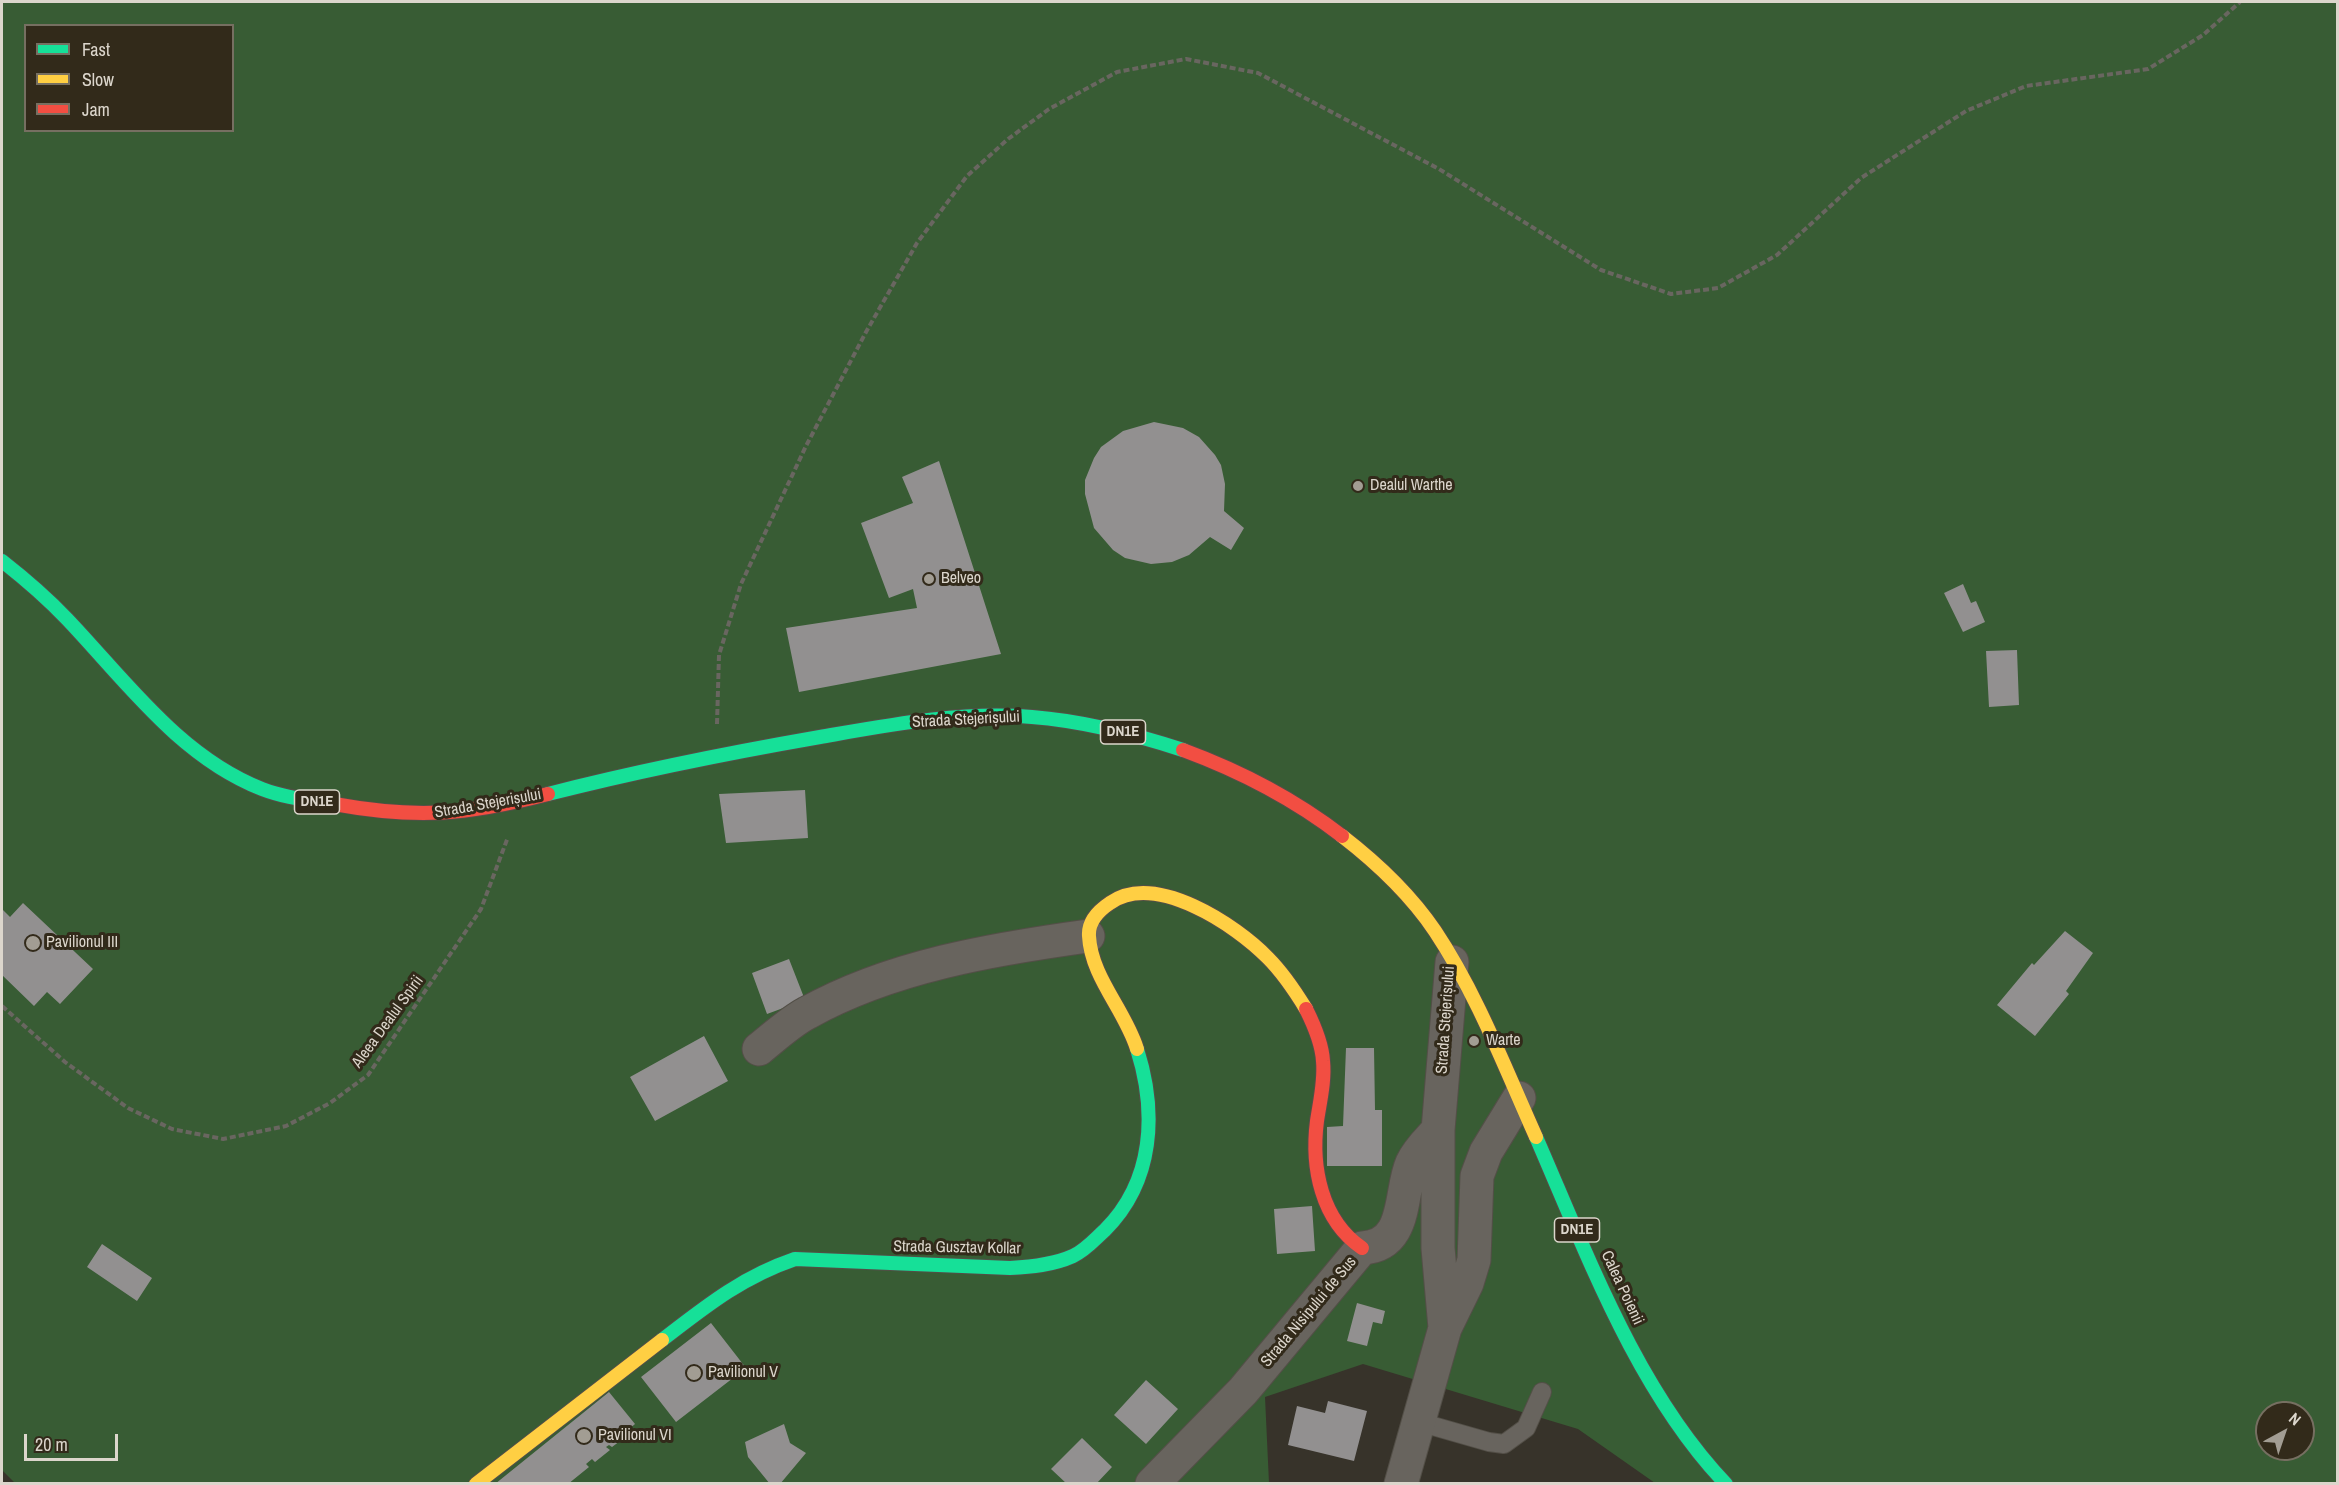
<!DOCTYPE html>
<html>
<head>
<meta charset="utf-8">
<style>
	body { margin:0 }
	#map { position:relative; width:2339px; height:1485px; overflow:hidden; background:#37332a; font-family:"Archivo Narrow",sans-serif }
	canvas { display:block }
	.frame { position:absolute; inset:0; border:3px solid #dcd6cc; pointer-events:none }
	.legend { position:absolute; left:24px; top:24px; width:210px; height:108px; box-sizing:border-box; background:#322a1a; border:2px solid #766f61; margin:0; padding:8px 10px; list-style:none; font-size:18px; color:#dcd6cc }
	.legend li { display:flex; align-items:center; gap:12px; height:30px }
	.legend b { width:30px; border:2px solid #766f61 }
	.north { position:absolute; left:2255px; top:1401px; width:60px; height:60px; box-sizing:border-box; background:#322a1a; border:2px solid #766f61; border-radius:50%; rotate:40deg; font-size:16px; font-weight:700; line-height:24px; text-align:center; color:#dcd6cc }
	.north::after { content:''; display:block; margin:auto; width:21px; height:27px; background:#a29d93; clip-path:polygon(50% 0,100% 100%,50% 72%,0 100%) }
	.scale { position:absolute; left:24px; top:1434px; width:94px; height:27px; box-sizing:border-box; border:3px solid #dcd6cc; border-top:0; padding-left:8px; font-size:18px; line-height:21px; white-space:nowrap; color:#dcd6cc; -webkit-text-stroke:4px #322a1a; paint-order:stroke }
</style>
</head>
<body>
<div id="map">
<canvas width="2339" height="1485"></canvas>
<div class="frame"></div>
<ul class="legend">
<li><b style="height:8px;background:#16e098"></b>Fast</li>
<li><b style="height:8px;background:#ffcf43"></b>Slow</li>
<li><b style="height:8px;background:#f24e42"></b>Jam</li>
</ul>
<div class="north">N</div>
<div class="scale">20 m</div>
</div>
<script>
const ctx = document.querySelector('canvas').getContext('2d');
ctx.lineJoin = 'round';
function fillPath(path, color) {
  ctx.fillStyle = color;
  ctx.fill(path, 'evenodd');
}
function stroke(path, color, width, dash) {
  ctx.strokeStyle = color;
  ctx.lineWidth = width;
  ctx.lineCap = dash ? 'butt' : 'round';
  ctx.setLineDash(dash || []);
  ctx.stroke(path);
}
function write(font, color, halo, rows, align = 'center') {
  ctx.font = font + ' "Archivo Narrow",sans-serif';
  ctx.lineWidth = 6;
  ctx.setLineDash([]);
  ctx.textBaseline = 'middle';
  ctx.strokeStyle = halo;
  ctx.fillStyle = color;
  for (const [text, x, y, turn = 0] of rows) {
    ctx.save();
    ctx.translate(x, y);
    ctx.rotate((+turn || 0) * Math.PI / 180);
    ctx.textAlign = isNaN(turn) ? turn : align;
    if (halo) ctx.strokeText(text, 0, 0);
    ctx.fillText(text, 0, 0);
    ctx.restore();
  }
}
const green = new Path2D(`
	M 2,2 L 2337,2 L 2337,1483 L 1655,1483 L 1578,1429 L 1363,1364 L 1265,1397 L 1269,1483 L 15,1483 L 2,1470 ZM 26,26 L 232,26 L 232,130 L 26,130 ZM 2267,1413 L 2303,1413 L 2303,1449 L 2267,1449 Z`);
const building = new Path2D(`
	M 1154,422 L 1183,428 L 1199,437 L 1215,455 L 1221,465 L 1225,484 L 1224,511 L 1244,528 L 1231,550 L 1210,537 L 1189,555 L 1172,562 L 1151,564 L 1125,558 L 1113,550 L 1094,528 L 1085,494 L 1085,480 L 1094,458 L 1101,447 L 1123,431 Z
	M 939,461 L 1001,654 L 799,692 L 786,628 L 917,608 L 913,589 L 889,598 L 861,523 L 913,503 L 902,477 Z
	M 1963,584 L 1971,603 L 1976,601 L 1985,622 L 1963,632 L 1944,593 Z
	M 2017,650 L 2019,705 L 1989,707 L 1986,651 Z
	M 805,790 L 808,838 L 726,843 L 719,794 Z
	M 23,903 L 93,969 L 60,1004 L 47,992 L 34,1006 L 2,975 L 2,909 L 10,917 Z
	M 2065,931 L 2093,953 L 2066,991 L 2069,994 L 2035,1036 L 1997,1005 L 2032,963 L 2034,965 Z
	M 789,959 L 805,1000 L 767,1014 L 752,973 Z
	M 704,1036 L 728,1081 L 655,1121 L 630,1077 Z
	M 1346,1048 L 1374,1048 L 1375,1110 L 1382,1110 L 1382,1166 L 1327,1166 L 1327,1127 L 1343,1126 Z
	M 1312,1206 L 1315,1251 L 1277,1254 L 1274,1209 Z
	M 102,1244 L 152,1278 L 137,1301 L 87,1267 Z
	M 1357,1303 L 1385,1311 L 1382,1324 L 1373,1322 L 1367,1346 L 1347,1341 Z
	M 711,1323 L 746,1368 L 676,1422 L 641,1377 Z
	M 1146,1380 L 1178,1409 L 1146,1444 L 1114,1415 Z
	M 609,1392 L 635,1424 L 622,1435 L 624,1438 L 612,1447 L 609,1445 L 606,1447 L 610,1450 L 595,1462 L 592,1459 L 586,1464 L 589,1467 L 568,1484 L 495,1484 Z
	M 1328,1401 L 1367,1411 L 1354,1461 L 1288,1445 L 1297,1406 L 1325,1413 Z
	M 784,1424 L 790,1443 L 806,1453 L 780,1484 L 770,1484 L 748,1457 L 745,1442 Z
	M 1082,1438 L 1112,1467 L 1096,1484 L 1067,1484 L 1051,1469 Z`);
const path = new Path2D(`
	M 717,724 L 719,655 L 741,584 L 806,446 L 866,332 L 917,243 L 967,176 L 1008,139 L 1049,109 L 1117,72 L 1186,59 L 1258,73 L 1439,169 L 1601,270 L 1671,294 L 1718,288 L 1777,255 L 1861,178 L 1966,111 L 2026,86 L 2148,69 L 2203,35 L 2240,2
	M 2,1006 L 65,1062 L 128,1108 L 172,1129 L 223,1139 L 286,1126 L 330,1103 L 368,1075 L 481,909 L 508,837`);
const lane = new Path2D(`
	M 1419,1422 L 1489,1442 L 1504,1444 L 1526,1428 L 1542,1392`);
const street = new Path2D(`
	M 759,1049 C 774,1037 790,1022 807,1013 C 891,966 994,949 1088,936
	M 1445,1328 L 1467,1283 L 1474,1260 L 1477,1176 L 1486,1152 L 1519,1098
	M 1152,1484 L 1243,1391 L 1362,1248 C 1409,1246 1399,1192 1412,1163 C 1418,1150 1429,1140 1438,1130
	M 1401,1484 L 1445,1328 L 1438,1248 L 1438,1130 L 1452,962`);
const fast = new Path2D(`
	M 2,561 C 25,579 47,598 67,619 C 126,681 180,757 262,789 C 285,798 310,800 334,804
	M 548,794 C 638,771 728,753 820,737 C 889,725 961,711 1032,717 C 1084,721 1134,734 1183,750
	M 1536,1137 C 1587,1254 1637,1391 1726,1484
	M 662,1340 C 706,1306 742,1277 795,1259 L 1010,1268 C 1031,1267 1053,1265 1073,1256 C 1086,1250 1095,1239 1105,1230 C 1154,1181 1157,1112 1137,1049`);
const slow = new Path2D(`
	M 1342,836 C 1377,863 1410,894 1435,931 C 1477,994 1505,1068 1536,1137
	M 1137,1049 C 1125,1010 1091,977 1089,936 C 1088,921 1098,911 1110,903 C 1155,871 1236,925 1268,958 C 1283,973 1295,991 1306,1009
	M 476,1484 L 662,1340`);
const jam = new Path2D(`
	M 1183,750 C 1240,771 1294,799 1342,836
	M 334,804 C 416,819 467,815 548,794
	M 1306,1009 C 1314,1025 1322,1043 1323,1061 C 1325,1081 1320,1101 1317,1121 C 1311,1167 1321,1220 1362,1248`);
const markers = [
	[1358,486,6,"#a29d93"],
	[929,579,6,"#a29d93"],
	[33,943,8,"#a29d93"],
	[1474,1041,6,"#a29d93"],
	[694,1373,8,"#a29d93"],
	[584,1436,8,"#a29d93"]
];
const shields = [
	[1123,732,45],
	[317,802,45],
	[1577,1230,45]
];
const shieldNames = [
	["DN1E",1123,732],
	["DN1E",317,802],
	["DN1E",1577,1230]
];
const poiNames = [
	["Dealul Warthe",1370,486],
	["Belveo",941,579],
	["Pavilionul III",46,943],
	["Warte",1486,1041],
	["Pavilionul V",708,1373],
	["Pavilionul VI",598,1436]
];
const streetNames = [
	["Strada Stejerișului",966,720,-3],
	["Strada Stejerișului",488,804,-10],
	["Strada Stejerișului",1446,1020,-86],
	["Aleea Dealul Spirii",388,1022,-54],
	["Strada Gusztav Kollar",957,1248,1],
	["Calea Poienii",1622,1288,65],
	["Strada Nisipului de Sus",1309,1312,-50]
];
fillPath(green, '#385c34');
fillPath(building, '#929090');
stroke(lane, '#534f47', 20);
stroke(street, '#534f47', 35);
stroke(fast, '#534f47', 16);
stroke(slow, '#534f47', 16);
stroke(jam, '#534f47', 16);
stroke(path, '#696660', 4, [6, 3]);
stroke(lane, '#68645e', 18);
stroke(street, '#68645e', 33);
stroke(fast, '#16e098', 14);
stroke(slow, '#ffcf43', 14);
stroke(jam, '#f24e42', 14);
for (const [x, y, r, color] of markers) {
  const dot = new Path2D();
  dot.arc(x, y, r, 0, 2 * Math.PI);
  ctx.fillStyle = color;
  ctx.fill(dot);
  stroke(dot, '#322a1a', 2);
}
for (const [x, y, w] of shields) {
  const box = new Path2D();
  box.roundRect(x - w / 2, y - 12, w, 24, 4.5);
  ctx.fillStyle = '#322a1a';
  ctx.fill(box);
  stroke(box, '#dcd6cc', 1.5);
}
write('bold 15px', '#dcd6cc', null, shieldNames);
write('16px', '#dcd6cc', '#322a1a', poiNames, 'left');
write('16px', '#dcd6cc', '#322a1a', streetNames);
</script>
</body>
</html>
